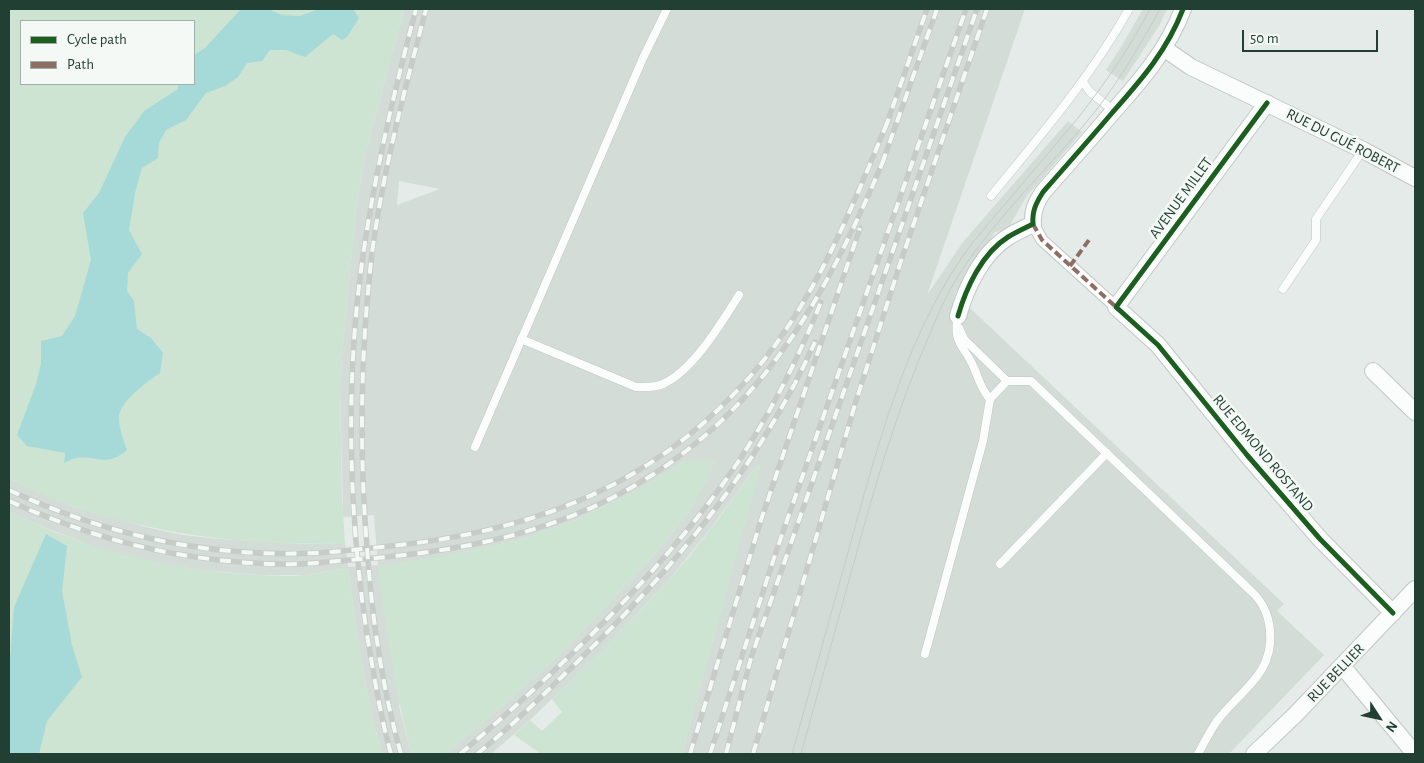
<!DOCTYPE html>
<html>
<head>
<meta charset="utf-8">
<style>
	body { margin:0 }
	#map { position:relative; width:1424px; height:763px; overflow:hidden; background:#e5ebe8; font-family:"Alegreya Sans",sans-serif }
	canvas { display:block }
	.frame { position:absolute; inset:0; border:10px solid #223f33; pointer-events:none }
	.legend { position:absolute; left:20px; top:20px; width:175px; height:65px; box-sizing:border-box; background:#f4f9f6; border:1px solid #a0afa8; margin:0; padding:6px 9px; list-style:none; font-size:15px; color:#223f33 }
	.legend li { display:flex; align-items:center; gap:10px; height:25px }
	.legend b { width:25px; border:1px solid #a0afa8 }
	.north { position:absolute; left:1354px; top:693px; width:50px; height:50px; -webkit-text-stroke:4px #f4f9f6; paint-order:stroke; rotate:125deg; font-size:14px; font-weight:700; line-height:20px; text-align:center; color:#223f33 }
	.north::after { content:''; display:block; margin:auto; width:18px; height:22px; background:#223f33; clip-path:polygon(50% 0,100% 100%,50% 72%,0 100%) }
	.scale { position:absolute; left:1242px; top:30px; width:136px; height:22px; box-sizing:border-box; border:2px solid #223f33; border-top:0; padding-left:6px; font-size:15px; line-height:18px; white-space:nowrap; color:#223f33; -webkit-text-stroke:4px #f4f9f6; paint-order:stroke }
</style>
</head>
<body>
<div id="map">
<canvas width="1424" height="763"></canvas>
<div class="frame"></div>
<ul class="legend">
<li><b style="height:6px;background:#1b5e20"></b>Cycle path</li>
<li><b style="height:6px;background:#8d6e63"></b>Path</li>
</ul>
<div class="north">N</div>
<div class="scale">50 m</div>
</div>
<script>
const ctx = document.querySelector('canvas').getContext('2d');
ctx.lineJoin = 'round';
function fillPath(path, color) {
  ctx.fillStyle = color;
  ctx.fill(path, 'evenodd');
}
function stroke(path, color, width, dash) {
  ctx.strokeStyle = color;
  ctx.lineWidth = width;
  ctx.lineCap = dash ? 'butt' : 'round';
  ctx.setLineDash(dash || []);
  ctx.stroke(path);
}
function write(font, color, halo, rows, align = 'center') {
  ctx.font = font + ' "Alegreya Sans",sans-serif';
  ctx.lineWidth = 5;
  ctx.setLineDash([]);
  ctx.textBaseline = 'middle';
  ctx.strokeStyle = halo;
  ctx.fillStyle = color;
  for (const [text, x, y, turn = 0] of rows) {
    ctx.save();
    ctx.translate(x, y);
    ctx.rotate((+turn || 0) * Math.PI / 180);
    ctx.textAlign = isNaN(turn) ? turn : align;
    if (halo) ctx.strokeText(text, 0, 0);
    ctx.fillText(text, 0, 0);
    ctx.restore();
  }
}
const built = new Path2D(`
	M 404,9 L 1025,9 L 927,295 L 963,242 L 1068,121 L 1082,132 L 1026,197 L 1007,230 L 995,232 L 955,294 L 1284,604 L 1277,611 L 1324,655 L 1229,754 L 682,754 L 760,466 L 755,468 L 710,529 L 668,581 L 604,649 L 530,720 L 491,754 L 445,754 L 512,698 L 564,650 L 649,561 L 689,512 L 714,462 L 684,461 L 636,491 L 576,520 L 518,540 L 456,554 L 399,706 L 411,754 L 382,754 L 373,720 L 360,653 L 348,568 L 306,575 L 260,575 L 201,570 L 149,562 L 98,548 L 36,524 L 9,512 L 9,479 L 74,507 L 146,527 L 183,535 L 220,539 L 302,544 L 345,543 L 348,567 L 378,565 L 374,515 L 343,517 L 340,384 L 344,332 L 357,201 L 366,152 ZM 399,181 L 440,189 L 397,205 Z
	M 1143,9 L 1167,9 L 1159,26 L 1123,81 L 1106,70 L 1121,47 Z`);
const green = new Path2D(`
	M 9,9 L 404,9 L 366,152 L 357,201 L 344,332 L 340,384 L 342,497 L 345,543 C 253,546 163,536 75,507 C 52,500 31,488 9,479 ZM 21,21 L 194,21 L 194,84 L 21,84 Z
	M 684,461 L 714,461 L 708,479 L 689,512 L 649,561 L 564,650 L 512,698 L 445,754 L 411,754 C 396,692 385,629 378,566 L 455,554 L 518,540 L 576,520 L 636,491 Z
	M 761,466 L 682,754 L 541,754 L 514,735 L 530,720 L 542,731 L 562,712 L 552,699 C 592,661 630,623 667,582 C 699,547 727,507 755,468 Z
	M 9,512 C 82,546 150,566 231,573 C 256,575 282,577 307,575 C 321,573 335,570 348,568 C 357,631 365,693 382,754 L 9,754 Z`);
const water = new Path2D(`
	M 241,9 L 268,9 L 282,15 L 300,16 L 319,9 L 353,9 L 359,18 L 347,37 L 342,40 L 333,34 L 305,57 L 286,50 L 270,50 L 262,61 L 247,63 L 238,77 L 225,86 L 206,93 L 186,120 L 166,130 L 159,143 L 158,158 L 142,168 L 135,193 L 129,230 L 142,254 L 128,273 L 127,291 L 134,301 L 137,329 L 151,338 L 163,353 L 160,373 C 147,382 118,402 119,419 C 119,429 124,441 127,450 C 106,468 97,455 76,458 C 72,459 68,461 64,463 L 65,453 L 27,446 L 17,435 L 36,384 L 41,364 L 41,341 L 62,336 L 75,316 L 91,260 L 83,213 L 99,193 L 125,137 L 144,111 L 178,89 L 178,84 L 194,84 L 194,55 L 205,48 Z
	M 46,534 L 67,546 L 62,591 L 72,645 L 82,677 L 47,721 L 39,754 L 9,754 L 9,670 L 14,607 Z`);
const service = new Path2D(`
	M 1083,82 L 1090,92 L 1114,111
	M 991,196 C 1040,136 1091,77 1129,9
	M 1283,289 L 1316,240 L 1316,219 L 1363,150
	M 958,316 C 952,344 965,346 974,368 C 979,379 981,390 990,399
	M 959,328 L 964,339 L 1007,381
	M 521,339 L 636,387 C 646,387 654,388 663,384 C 693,371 722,322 739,295
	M 475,447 L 643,58 L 667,9
	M 1000,564 L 1107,453
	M 925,654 L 983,441 L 990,399 L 1007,381 L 1031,381 L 1253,593 C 1263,603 1269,617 1270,631 C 1274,675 1240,690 1217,721 C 1210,731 1204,743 1198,754`);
const pedestrian = new Path2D(`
	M 1033,224 L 1042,240 L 1116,307`);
const minor = new Path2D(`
	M 1165,49 L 1191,67 L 1363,150 L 1415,178
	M 1267,103 L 1116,307 L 1158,345 L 1247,455 L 1320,539 L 1393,613
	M 958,316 C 966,288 982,253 1008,237 C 1016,232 1025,228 1033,224 C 1032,211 1036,203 1043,192 C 1066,166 1089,140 1112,113 C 1141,80 1167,51 1183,9
	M 1373,371 L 1415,412
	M 1341,667 L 1348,673 L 1415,754
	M 1254,754 L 1296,714 L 1415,589`);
const tram = new Path2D(`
	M 792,754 C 813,679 834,603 855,527 C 882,430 911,324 973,242 L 1078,118 C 1105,83 1130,48 1150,9
	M 801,754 C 822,678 843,602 864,526 C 881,466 899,408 923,350 C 933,327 942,303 955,281 C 990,224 1041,176 1084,125 C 1114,90 1138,49 1160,9`);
const rail = new Path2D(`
	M 885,129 L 927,9
	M 882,164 L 937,9
	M 9,490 C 105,535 210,558 316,553 C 335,552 353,550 371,548 C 519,535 644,494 746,381 C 812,308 850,213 887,123
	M 9,501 C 63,525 118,544 177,554 C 217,561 259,565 300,564 C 321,563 342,560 364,559 C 499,548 614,519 717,425 C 796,352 843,256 884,159
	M 391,754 C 380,715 374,675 367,635 C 348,511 345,373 364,249 C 376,168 395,88 416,9
	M 401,754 C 383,691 373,625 368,560 C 359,458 360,355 372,253 C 383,170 405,89 426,9
	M 460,754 C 550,678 636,597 708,504 C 755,443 792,374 821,302
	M 477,754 C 511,727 541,697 572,667 C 672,571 757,470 815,342
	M 690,754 L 761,520 L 860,228
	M 710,754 L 777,549 L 966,9
	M 726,754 L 751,658 L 977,9
	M 753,754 L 856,401 L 900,264 L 987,9`);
const quiet = new Path2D(`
	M 1033,224 L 1042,240 L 1116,307
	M 1070,266 L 1089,240`);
const cycleway = new Path2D(`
	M 1267,103 L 1116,307 L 1158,345 L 1247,455 L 1320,539 L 1393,613
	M 958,316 C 966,288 982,253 1008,237 C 1016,232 1025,228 1033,224 C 1032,211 1036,203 1043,192 C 1066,166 1089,140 1112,113 C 1141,80 1167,51 1183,9`);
const streetNames = [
	["RUE DU GUÉ ROBERT",1343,141,27],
	["AVENUE MILLET",1181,198,-54],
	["RUE EDMOND ROSTAND",1263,453,50],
	["RUE BELLIER",1336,673,-46]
];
fillPath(built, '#d3dcd7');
fillPath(green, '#cee4d2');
fillPath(water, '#a5dad9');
stroke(service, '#c2c8c5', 9);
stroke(pedestrian, '#c2c8c5', 13);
stroke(minor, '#c2c8c5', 18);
stroke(service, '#fbfcfc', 8);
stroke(pedestrian, '#fbfcfc', 11);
stroke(minor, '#fbfcfc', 16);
stroke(tram, '#c7ccc9', 1);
stroke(rail, '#c7ccc9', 5.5);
stroke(rail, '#f4f9f6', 4, [11]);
stroke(quiet, '#8d6e63', 4, [8, 4]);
stroke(cycleway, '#1b5e20', 5);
write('15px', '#223f33', '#f4f9f6', streetNames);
</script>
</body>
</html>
